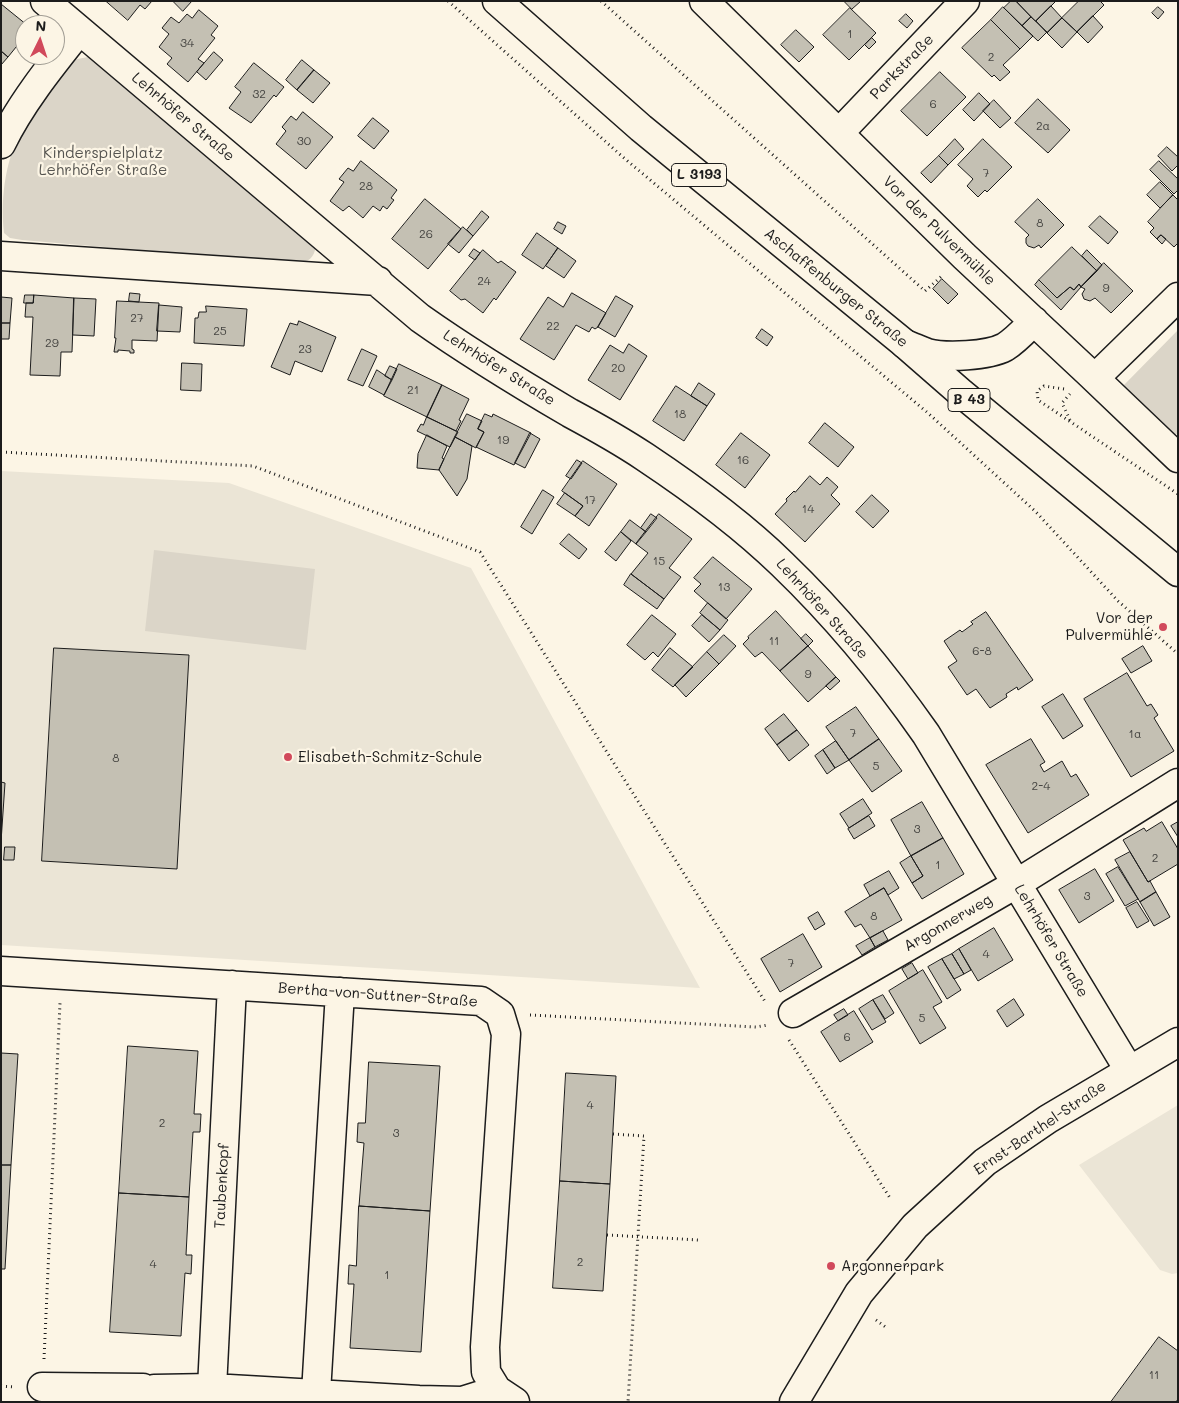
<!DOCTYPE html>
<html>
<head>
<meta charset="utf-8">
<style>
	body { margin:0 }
	#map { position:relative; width:1179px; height:1403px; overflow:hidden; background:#fcf5e5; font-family:Mali,sans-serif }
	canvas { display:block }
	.frame { position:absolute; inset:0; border:2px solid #1c1c1c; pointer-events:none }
	.north { position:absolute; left:15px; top:15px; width:50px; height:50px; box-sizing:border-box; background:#fcf5e5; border:1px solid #a29e95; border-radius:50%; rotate:4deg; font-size:14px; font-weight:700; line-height:20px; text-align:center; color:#1c1c1c }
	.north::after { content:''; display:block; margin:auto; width:18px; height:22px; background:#d1495b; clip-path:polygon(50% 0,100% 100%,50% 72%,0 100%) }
</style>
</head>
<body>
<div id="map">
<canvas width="1179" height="1403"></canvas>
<div class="frame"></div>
<div class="north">N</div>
</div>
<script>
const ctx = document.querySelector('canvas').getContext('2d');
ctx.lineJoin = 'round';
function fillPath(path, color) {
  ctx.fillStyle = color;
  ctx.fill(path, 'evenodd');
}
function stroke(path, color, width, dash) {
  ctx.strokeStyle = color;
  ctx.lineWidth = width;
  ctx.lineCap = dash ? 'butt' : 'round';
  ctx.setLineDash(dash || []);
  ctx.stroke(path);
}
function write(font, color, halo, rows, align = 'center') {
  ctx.font = font + ' Mali,sans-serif';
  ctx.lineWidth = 4.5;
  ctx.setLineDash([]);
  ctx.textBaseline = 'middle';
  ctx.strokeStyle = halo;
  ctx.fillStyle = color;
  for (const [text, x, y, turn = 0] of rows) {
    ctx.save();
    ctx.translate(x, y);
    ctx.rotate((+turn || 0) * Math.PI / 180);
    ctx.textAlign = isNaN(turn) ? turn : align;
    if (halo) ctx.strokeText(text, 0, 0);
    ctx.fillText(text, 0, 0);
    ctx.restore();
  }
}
const built = new Path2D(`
	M 1,471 L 229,483 L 471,568 L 700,988 L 1,945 Z
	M 1178,1105 L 1178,1273 L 1172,1274 L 1160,1270 L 1079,1165 Z`);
const green = new Path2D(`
	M 88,57 L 100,63 L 316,246 C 313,262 306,262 291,263 L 22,240 L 10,238 L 4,233 C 0,195 6,155 26,122 C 39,100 57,80 72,60 Z
	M 1178,330 L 1178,434 L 1175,434 L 1124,385 Z
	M 154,550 L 315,569 L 306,650 L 145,631 Z`);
const building = new Path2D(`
	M 106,1 L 152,1 L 145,9 L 140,5 L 128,20 Z
	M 173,1 L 192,1 L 183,11 Z
	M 844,1 L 861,1 L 852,9 Z
	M 1011,1 L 1016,1 L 1031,17 L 1022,26 L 1004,8 Z
	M 1016,1 L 1056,1 L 1036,21 Z
	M 1079,1 L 1100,1 L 1104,5 L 1077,32 L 1062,18 Z
	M 1,4 L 27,25 L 25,25 L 25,36 L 8,57 L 1,51 Z
	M 1051,6 L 1062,18 L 1047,33 L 1036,21 Z
	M 1003,7 L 1033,36 L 1020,49 L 991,20 Z
	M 1158,7 L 1164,12 L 1158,19 L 1152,13 Z
	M 850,8 L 876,33 L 849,60 L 823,35 Z
	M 199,10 L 218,26 L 211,35 L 215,38 L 198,59 L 204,63 L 188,82 L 167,64 L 172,58 L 159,47 L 169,34 L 162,28 L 171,17 L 179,23 L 187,14 L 192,18 Z
	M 906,14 L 913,21 L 907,28 L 899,21 Z
	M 1093,16 L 1103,27 L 1088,43 L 1077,32 Z
	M 1031,17 L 1047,32 L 1038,41 L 1022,26 Z
	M 1062,18 L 1077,32 L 1062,48 L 1047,33 Z
	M 991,20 L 1020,49 L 1003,65 L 1010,72 L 1000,81 L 994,75 L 992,77 L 962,48 Z
	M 796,30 L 814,47 L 799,62 L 781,45 Z
	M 872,38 L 876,42 L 869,49 L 865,45 Z
	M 1,51 L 8,57 L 1,65 Z
	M 214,52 L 223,60 L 206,80 L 197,72 Z
	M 302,60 L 314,70 L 297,90 L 286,80 Z
	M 254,63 L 284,87 L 276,97 L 274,95 L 251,123 L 229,108 L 241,92 L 235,87 Z
	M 314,70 L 330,83 L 313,103 L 297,90 Z
	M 940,72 L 966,97 L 927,136 L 901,111 Z
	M 979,93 L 990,104 L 974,121 L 963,110 Z
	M 1038,99 L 1070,130 L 1048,153 L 1015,123 Z
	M 994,100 L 1011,118 L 1000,128 L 983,111 Z
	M 303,112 L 333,137 L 306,169 L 276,144 L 286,131 L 282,127 L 291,116 L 296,120 Z
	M 373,118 L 389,131 L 374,149 L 358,136 Z
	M 955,139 L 964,149 L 948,165 L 939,156 Z
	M 983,139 L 1012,167 L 987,192 L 985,190 L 978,197 L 967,186 L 973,179 L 958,165 Z
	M 1167,147 L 1178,157 L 1178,165 L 1172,171 L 1158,156 Z
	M 939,156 L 948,165 L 931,183 L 921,173 Z
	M 361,161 L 397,190 L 391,198 L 394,200 L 387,209 L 383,206 L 380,211 L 373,206 L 363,218 L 349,206 L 343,211 L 330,201 L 344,182 L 339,179 L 348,168 L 353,171 Z
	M 1159,161 L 1178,179 L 1178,190 L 1174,194 L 1150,170 Z
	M 1160,182 L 1173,195 L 1160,208 L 1147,195 Z
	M 1173,195 L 1178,200 L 1178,243 L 1174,247 L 1161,235 L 1157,239 L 1150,232 L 1154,228 L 1148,222 Z
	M 425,199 L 461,229 L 428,269 L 392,239 Z
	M 1038,199 L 1064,225 L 1041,248 L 1039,245 L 1034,248 L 1028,246 L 1026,243 L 1026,238 L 1029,235 L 1015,222 Z
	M 482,211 L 489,217 L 473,236 L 467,230 Z
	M 1100,216 L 1118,232 L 1108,244 L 1089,227 Z
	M 558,222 L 566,226 L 562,234 L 554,229 Z
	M 463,227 L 473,236 L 459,253 L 448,244 Z
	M 537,233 L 558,248 L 543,269 L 522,255 Z
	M 1161,235 L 1166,239 L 1162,244 L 1157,239 Z
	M 1072,247 L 1097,271 L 1081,287 L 1079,284 L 1074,290 L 1070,287 L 1057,298 L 1039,280 Z
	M 558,248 L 576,261 L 564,278 L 546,266 Z
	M 474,249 L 480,253 L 475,260 L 469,256 Z
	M 483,250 L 498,263 L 501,261 L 516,272 L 496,300 L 494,298 L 483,313 L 465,299 L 461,300 L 450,291 Z
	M 1087,250 L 1102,265 L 1097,271 L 1082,256 Z
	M 1104,263 L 1133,291 L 1111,313 L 1095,298 L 1090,301 L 1084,299 L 1082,294 L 1085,289 L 1081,287 Z
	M 942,279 L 958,294 L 948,304 L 933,289 Z
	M 1039,280 L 1057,298 L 1070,287 L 1074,290 L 1079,284 L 1081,287 L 1061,310 L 1035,285 Z
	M 130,293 L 140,294 L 139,302 L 129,301 Z
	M 572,293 L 606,313 L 598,327 L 595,329 L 592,327 L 589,332 L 576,325 L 554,360 L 520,339 L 548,297 L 563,307 Z
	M 25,295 L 34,295 L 33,303 L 24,303 Z
	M 34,295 L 74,298 L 72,352 L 61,352 L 60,376 L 30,375 L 33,317 L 25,317 L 26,303 L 33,303 Z
	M 616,296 L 633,306 L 615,337 L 598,327 Z
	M 1,297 L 12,298 L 10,323 L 1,323 Z
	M 74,298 L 96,299 L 94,336 L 73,335 Z
	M 117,301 L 159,303 L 157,341 L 132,340 L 132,349 L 134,350 L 134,353 L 130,353 L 130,351 L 118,350 L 118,352 L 114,352 L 116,338 L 115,338 Z
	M 159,305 L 182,307 L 180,332 L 157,331 Z
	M 206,306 L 247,309 L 244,346 L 194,343 L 195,318 L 198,318 L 199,312 L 206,312 Z
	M 299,321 L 336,337 L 322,372 L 295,361 L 290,375 L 271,367 L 290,323 L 297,325 Z
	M 1,323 L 10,323 L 9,339 L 1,339 Z
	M 762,329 L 773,337 L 767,346 L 756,338 Z
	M 629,344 L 647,356 L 620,400 L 588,380 L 610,345 L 623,353 Z
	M 362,349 L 377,356 L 363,386 L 348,380 Z
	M 182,363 L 202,364 L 201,391 L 181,390 Z
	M 399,364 L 442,385 L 427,417 L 384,396 Z
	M 390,366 L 397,369 L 392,380 L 385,376 Z
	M 377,370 L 392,380 L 384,395 L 369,387 Z
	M 699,383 L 715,394 L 707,406 L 691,396 Z
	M 442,385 L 469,399 L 459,420 L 461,421 L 456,431 L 427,417 Z
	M 676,386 L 707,406 L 684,441 L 653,421 Z
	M 467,414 L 482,421 L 478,429 L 484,432 L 476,448 L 455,437 Z
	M 485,414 L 492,417 L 493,414 L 531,433 L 514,465 L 476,447 L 484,432 L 478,429 Z
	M 427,417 L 458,432 L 450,447 L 417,431 L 421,424 L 423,425 Z
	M 825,423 L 854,447 L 838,467 L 809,443 Z
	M 530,433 L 540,439 L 525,468 L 515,463 Z
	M 741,433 L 770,455 L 745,488 L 716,465 Z
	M 427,435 L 447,446 L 442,458 L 444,459 L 439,470 L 417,468 L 418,454 Z
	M 455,437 L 472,446 L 467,479 L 457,496 L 439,470 Z
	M 577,460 L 582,463 L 571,479 L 566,476 Z
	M 583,461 L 617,484 L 589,526 L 575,516 L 583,506 L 562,491 Z
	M 810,476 L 820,485 L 827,477 L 838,487 L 831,495 L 840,504 L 805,542 L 775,514 L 787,501 L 786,499 L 794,491 L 795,492 Z
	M 543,490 L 554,497 L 532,534 L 521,527 Z
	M 565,493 L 583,506 L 575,516 L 557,504 Z
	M 872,495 L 889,511 L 873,528 L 856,512 Z
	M 651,514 L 657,518 L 646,532 L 641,528 Z
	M 659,514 L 692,539 L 669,568 L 681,577 L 664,599 L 631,574 L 648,553 L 636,544 Z
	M 630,520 L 646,532 L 636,544 L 621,532 Z
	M 621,532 L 631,541 L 616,561 L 605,552 Z
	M 569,534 L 587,549 L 579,559 L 560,544 Z
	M 713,557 L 752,589 L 726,619 L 694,591 L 701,584 L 694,578 Z
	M 631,574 L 664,599 L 657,609 L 624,585 Z
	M 708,603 L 728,620 L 720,630 L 700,613 Z
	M 776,611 L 808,646 L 780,671 L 762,652 L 755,657 L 743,644 L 749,638 L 748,637 Z
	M 986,612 L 1033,680 L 1018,690 L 1017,687 L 1006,694 L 1007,697 L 990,708 L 976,689 L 967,695 L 948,667 L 957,661 L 944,641 L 960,630 L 962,632 L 973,624 L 971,622 Z
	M 652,615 L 676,634 L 658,657 L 653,652 L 645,660 L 627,645 Z
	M 702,615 L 720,630 L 709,642 L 692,626 Z
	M 806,634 L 813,641 L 808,646 L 801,639 Z
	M 724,635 L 736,646 L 719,664 L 707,652 Z
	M 808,646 L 836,677 L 808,702 L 780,671 Z
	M 1143,646 L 1152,661 L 1131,673 L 1122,659 Z
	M 54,648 L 189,655 L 177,869 L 42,861 Z
	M 670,648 L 693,667 L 673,687 L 652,670 Z
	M 707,652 L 719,664 L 686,697 L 675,685 Z
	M 1127,673 L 1147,706 L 1151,704 L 1158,715 L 1154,718 L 1174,751 L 1131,777 L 1084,699 Z
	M 836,677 L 840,681 L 830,690 L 826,686 Z
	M 1063,694 L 1083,726 L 1063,739 L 1042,707 Z
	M 856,707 L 879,739 L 849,760 L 826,727 Z
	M 784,714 L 797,730 L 777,745 L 765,729 Z
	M 797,730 L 809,745 L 789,761 L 777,745 Z
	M 879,739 L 902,771 L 872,792 L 849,760 Z
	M 1031,739 L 1045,762 L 1040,765 L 1044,772 L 1062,761 L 1071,777 L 1076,774 L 1089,795 L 1028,833 L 986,765 Z
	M 836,741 L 849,760 L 835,768 L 823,750 Z
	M 823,750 L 835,768 L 827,774 L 815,756 Z
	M 1,782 L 5,783 L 1,842 Z
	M 863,799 L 872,813 L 849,828 L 840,814 Z
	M 922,802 L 943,838 L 911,856 L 891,820 Z
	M 869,816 L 875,826 L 854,839 L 848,829 Z
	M 1162,822 L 1178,849 L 1178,864 L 1148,882 L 1123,840 L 1144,828 L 1146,831 Z
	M 1178,822 L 1178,837 L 1171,826 Z
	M 943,838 L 964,874 L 922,899 L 912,883 L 923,876 L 911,856 Z
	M 5,847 L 15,847 L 14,860 L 4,860 Z
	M 1130,852 L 1148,882 L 1150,881 L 1156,892 L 1140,902 L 1115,860 Z
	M 911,856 L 923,876 L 912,883 L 900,863 Z
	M 1118,867 L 1138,899 L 1125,906 L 1106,874 Z
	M 1095,869 L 1114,901 L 1079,923 L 1059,890 Z
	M 889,871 L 899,888 L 888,895 L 884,888 L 870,896 L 864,885 Z
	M 884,888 L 902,920 L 870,938 L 861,924 L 855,927 L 845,912 Z
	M 1156,892 L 1170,917 L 1154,926 L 1140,902 Z
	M 1137,902 L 1149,921 L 1137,928 L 1126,908 Z
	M 818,912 L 825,924 L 815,930 L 808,918 Z
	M 994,928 L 1013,960 L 978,981 L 959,949 Z
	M 883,931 L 888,940 L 875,947 L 870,938 Z
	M 803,934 L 822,967 L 780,992 L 761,959 Z
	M 870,938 L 875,947 L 862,955 L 856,946 Z
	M 959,949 L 971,970 L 964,974 L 952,954 Z
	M 952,954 L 964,974 L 954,979 L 942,959 Z
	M 942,959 L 961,990 L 947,999 L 928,967 Z
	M 912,963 L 918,973 L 908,979 L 902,969 Z
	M 923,970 L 942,1002 L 933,1007 L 946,1028 L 920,1044 L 889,991 Z
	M 883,995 L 894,1013 L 885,1019 L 873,1000 Z
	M 1014,999 L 1024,1015 L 1007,1027 L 997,1011 Z
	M 873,1000 L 886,1022 L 872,1030 L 859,1009 Z
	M 844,1009 L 848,1015 L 838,1021 L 834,1015 Z
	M 854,1011 L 873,1042 L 840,1062 L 821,1032 Z
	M 128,1046 L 198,1051 L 194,1114 L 201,1114 L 200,1132 L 193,1132 L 189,1197 L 119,1193 Z
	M 1,1053 L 18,1054 L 11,1165 L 1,1165 Z
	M 369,1062 L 440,1066 L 430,1211 L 359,1206 L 364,1143 L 357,1142 L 358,1123 L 365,1123 Z
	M 566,1073 L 616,1076 L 610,1184 L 560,1181 Z
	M 1,1165 L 11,1165 L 5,1269 L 1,1269 Z
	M 560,1181 L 610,1184 L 603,1291 L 553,1288 Z
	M 119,1193 L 189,1197 L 186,1255 L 192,1255 L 191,1274 L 185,1273 L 181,1336 L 110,1332 Z
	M 359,1206 L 430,1211 L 421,1352 L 350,1348 L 354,1284 L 348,1284 L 349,1265 L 356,1266 Z
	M 1159,1337 L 1178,1351 L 1178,1399 L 1176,1402 L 1111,1402 Z`);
const path = new Path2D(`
	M 448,1 L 624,158 L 928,413 L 1036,512 L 1118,601 L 1178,654
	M 601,1 L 925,291 L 943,275
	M 1064,389 L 1044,386 L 1037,391 L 1038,400 L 1178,494
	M 1070,420 L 1062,403 L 1070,394
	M 1,452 L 253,466 L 480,552 L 766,1003
	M 530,1015 L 756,1027 L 768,1025
	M 789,1040 L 890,1198
	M 613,1134 L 644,1136 L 628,1402
	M 607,1235 L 699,1240
	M 876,1320 L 887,1328
	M 44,1359 L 60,1003
	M 1,1386 L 14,1387`);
const minor = new Path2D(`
	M 45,1 L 420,318 C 468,352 519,383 570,413 C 596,427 621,441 645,457 C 693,489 741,524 782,564 C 835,615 884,674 926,734 L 1129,1070
	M 704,1 L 964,256 L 1089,373 L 1178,458
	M 839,133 L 965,1
	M 1,144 C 21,103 51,66 79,31
	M 1,256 L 378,281
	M 905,344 C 912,347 920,350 927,353 C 946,358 988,356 1005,347 C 1016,340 1025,330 1034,321
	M 1095,378 L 1178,297
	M 1,971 L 481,1001 L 500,1014 L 506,1034 L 485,1347 L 486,1372 L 497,1390 L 515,1402
	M 793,1013 L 1016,884 L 1178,783
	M 42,1387 L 143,1388
	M 212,1388 L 232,985
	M 316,1393 L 340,992
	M 120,1402 L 121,1400 L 154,1389 L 212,1388 L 419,1400 L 462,1401 L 497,1390
	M 794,1402 L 859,1293 L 915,1226 L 985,1162 L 1048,1119 L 1178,1042`);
const major = new Path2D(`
	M 497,1 L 641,128 L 905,344 L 960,392 L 1178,572`);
const markers = [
	[1163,627,5,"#d1495b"],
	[288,757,5,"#d1495b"],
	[831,1266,5,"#d1495b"]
];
const numberNames = [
	["1",850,34],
	["34",187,43],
	["2",991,57],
	["32",259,94],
	["6",933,104],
	["2a",1043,126],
	["30",304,141],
	["7",986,173],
	["28",366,186],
	["8",1040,223],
	["26",426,234],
	["24",484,281],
	["9",1106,288],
	["27",137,318],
	["22",553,326],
	["25",220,331],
	["29",52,343],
	["23",305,349],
	["20",618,368],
	["21",413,390],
	["18",680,414],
	["19",503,440],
	["16",743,460],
	["17",590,500],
	["14",808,509],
	["15",659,561],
	["13",724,587],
	["11",774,641],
	["6-8",982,651],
	["9",808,674],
	["7",853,733],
	["1a",1135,734],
	["8",116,758],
	["5",876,766],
	["2-4",1041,786],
	["3",917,829],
	["2",1155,858],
	["1",938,865],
	["3",1087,896],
	["8",874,916],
	["4",986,954],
	["7",791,963],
	["5",922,1018],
	["6",847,1037],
	["4",590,1105],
	["2",162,1123],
	["3",396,1133],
	["2",580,1262],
	["4",153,1264],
	["1",387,1275],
	["11",1154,1375]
];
const shields = [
	[699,175,55],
	[969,400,42]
];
const shieldNames = [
	["L 3193",699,175],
	["B 43",969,400]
];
const streetNames = [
	["Parkstraße",902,67,-46],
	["Lehrhöfer Straße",183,117,40],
	["Vor der Pulvermühle",939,231,44],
	["Aschaffenburger Straße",836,288,39],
	["Lehrhöfer Straße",499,368,32],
	["Lehrhöfer Straße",822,609,48],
	["Argonnerweg",948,923,-30],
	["Lehrhöfer Straße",1051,941,59],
	["Bertha-von-Suttner-Straße",378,995,4],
	["Ernst-Barthel-Straße",1040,1128,-34],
	["Taubenkopf",222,1186,-87]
];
const parkNames = [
	["Kinderspielplatz",103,153],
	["Lehrhöfer Straße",103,170]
];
const poiNames = [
	["Vor der",1153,618,"right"],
	["Pulvermühle",1153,635,"right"],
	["Elisabeth-Schmitz-Schule",298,757],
	["Argonnerpark",841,1266]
];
fillPath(built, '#ebe5d6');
fillPath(green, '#dbd5c8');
fillPath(building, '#c4c0b3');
stroke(building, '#1c1c1c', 1);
stroke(minor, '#1c1c1c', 31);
stroke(major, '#1c1c1c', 31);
stroke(path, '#1c1c1c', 3, [1, 4]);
stroke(minor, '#fcf5e5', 28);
stroke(major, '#fcf5e5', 28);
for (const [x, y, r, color] of markers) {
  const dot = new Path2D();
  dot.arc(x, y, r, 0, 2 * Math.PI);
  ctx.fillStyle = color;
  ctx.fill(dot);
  stroke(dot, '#fcf5e5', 2);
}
write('12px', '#464542', null, numberNames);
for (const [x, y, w] of shields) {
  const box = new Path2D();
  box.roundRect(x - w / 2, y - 11.5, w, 23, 4);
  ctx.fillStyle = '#fcf5e5';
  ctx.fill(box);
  stroke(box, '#1c1c1c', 1);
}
write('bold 14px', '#1c1c1c', null, shieldNames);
write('15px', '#1c1c1c', '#fcf5e5', streetNames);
write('15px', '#555450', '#fcf5e5', parkNames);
write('15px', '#1c1c1c', '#fcf5e5', poiNames, 'left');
</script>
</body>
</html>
